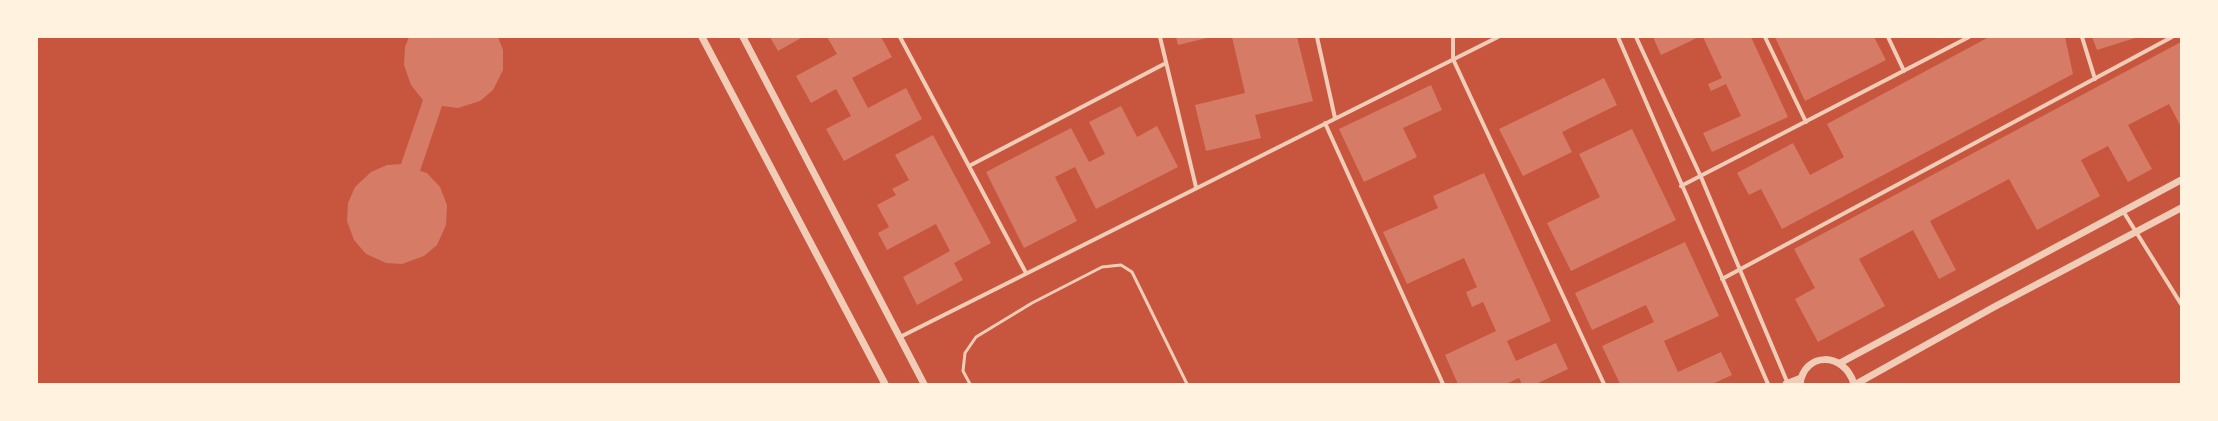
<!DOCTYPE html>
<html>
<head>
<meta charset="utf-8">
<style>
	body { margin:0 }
	#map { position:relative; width:2218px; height:421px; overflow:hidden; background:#c8553d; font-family:"Open Sans",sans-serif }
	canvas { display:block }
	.frame { position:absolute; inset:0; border:38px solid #fff3e0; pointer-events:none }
</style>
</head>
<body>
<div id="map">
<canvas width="2218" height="421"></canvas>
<div class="frame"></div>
</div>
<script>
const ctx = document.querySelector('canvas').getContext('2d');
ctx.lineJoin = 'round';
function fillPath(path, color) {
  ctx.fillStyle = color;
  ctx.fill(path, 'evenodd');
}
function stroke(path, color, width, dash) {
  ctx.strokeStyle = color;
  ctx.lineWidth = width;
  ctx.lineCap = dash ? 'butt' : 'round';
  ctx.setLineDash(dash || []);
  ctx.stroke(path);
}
const building = new Path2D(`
	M 409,37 L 498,37 L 503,50 L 503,70 L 493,90 L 480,101 L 458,108 L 442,106 L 420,171 L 427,173 L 440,187 L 447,205 L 446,225 L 437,245 L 424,256 L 402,264 L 386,263 L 366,254 L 354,240 L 347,221 L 348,203 L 355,187 L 371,172 L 387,165 L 401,164 L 423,100 L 411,85 L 404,65 L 405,47 Z
	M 770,37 L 803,37 L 778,51 Z
	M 827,37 L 881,37 L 892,57 L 852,78 L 868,108 L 906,88 L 922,119 L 844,161 L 826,129 L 851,116 L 836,89 L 811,103 L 796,76 L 837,54 Z
	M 1176,37 L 1207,37 L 1207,38 L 1178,45 Z
	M 1232,37 L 1297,37 L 1313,101 L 1255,115 L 1261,138 L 1206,151 L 1195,105 L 1245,93 Z
	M 1653,37 L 1699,37 L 1661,55 Z
	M 1703,37 L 1751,37 L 1788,117 L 1712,152 L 1703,133 L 1741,116 L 1726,84 L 1711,91 L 1708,84 L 1722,78 Z
	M 1775,37 L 1874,37 L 1886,60 L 1805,101 Z
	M 1989,37 L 2065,37 L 2073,74 L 1782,229 L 1761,189 L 1749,195 L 1737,173 L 1793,143 L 1810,175 L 1844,157 L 1827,124 Z
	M 2092,37 L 2138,37 L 2097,50 Z
	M 2181,42 L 2181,127 L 2169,104 L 2128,125 L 2152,169 L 2128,182 L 2108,146 L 2081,160 L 2100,196 L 2037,230 L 2009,179 L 1930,221 L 1956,270 L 1939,279 L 1913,230 L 1859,259 L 1885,306 L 1818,342 L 1795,299 L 1815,288 L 1794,249 Z
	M 1604,78 L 1617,105 L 1562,132 L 1572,152 L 1523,176 L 1499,129 Z
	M 1431,85 L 1442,110 L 1403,128 L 1417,157 L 1364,182 L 1339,129 Z
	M 1121,106 L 1137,137 L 1157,126 L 1178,167 L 1096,209 L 1075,167 L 1055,177 L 1077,221 L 1024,248 L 986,172 L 1071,128 L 1089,162 L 1105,154 L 1089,122 Z
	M 1632,129 L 1676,220 L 1571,271 L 1547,223 L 1600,197 L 1579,154 Z
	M 933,135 L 991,243 L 954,263 L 963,280 L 917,305 L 903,277 L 950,251 L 936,224 L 887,250 L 878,233 L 889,227 L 877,205 L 896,195 L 892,189 L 909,180 L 895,155 Z
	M 1484,173 L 1551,321 L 1507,341 L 1516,361 L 1556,343 L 1568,369 L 1536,384 L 1522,384 L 1519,378 L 1506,384 L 1458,384 L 1445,355 L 1496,331 L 1483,302 L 1472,307 L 1466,292 L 1477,287 L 1464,258 L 1407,284 L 1383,232 L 1438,208 L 1433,196 Z
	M 1685,242 L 1719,316 L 1664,341 L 1678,372 L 1721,352 L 1732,375 L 1712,384 L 1620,384 L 1602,346 L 1654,322 L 1646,305 L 1592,330 L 1575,293 Z`);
const service = new Path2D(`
	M 970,384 L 963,371 L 965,353 L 976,337 L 1032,303 L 1102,267 L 1121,265 L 1132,272 L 1187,384`);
const minor = new Path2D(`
	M 900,37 L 1026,273
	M 1160,37 L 1196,187
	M 1317,37 L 1335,118
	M 1453,37 L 1453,59 L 1604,384
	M 1618,37 L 1768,384
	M 1636,37 L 1701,177 L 1788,384
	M 1765,37 L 1806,122
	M 1888,37 L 1904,71
	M 2082,37 L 2095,79
	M 1325,123 L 1443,384
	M 969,166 L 1166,63
	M 1681,186 L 1969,37
	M 2123,211 L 2181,304
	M 1722,279 L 2172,37
	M 900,337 L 1498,37`);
const tertiary = new Path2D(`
	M 702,37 L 885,384
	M 743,37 L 924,384
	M 1840,363 L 2181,180
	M 1786,384 L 1801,378
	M 1800,384 C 1804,352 1844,351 1854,384
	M 1856,384 L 1994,307 L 2181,208`);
fillPath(building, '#d67c66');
stroke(service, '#f1ccb7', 3);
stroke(minor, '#f1ccb7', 4);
stroke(tertiary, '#f1ccb7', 7);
</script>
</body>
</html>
